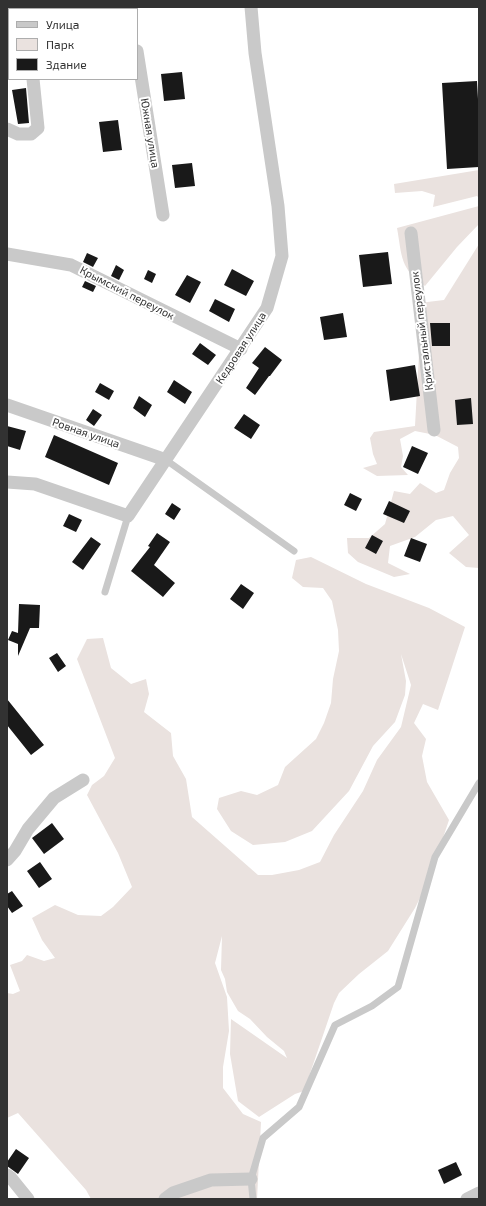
<!DOCTYPE html>
<html>
<head>
<meta charset="utf-8">
<style>
	body { margin:0 }
	#map { position:relative; width:486px; height:1206px; overflow:hidden; background:#fff; font-family:"Exo 2",sans-serif }
	canvas { display:block }
	.frame { position:absolute; inset:0; border:8px solid #323232; pointer-events:none }
	.legend { position:absolute; left:8px; top:8px; width:130px; height:72px; box-sizing:border-box; background:#fff; border:1px solid #adadad; margin:0; padding:5px 7px; list-style:none; font-size:12px; color:#323232 }
	.legend li { display:flex; align-items:center; gap:8px; height:20px }
	.legend b { width:20px; border:1px solid #adadad }
</style>
</head>
<body>
<div id="map">
<canvas width="486" height="1206"></canvas>
<div class="frame"></div>
<ul class="legend">
<li><b style="height:5px;background:#c9c9c9"></b>Улица</li>
<li><b style="height:11px;background:#eae2df"></b>Парк</li>
<li><b style="height:11px;background:#191919"></b>Здание</li>
</ul>
</div>
<script>
const ctx = document.querySelector('canvas').getContext('2d');
ctx.lineJoin = 'round';
function fillPath(path, color) {
  ctx.fillStyle = color;
  ctx.fill(path, 'evenodd');
}
function stroke(path, color, width, dash) {
  ctx.strokeStyle = color;
  ctx.lineWidth = width;
  ctx.lineCap = dash ? 'butt' : 'round';
  ctx.setLineDash(dash || []);
  ctx.stroke(path);
}
function write(font, color, halo, rows, align = 'center') {
  ctx.font = font + ' "Exo 2",sans-serif';
  ctx.lineWidth = 4;
  ctx.setLineDash([]);
  ctx.textBaseline = 'middle';
  ctx.strokeStyle = halo;
  ctx.fillStyle = color;
  for (const [text, x, y, turn = 0] of rows) {
    ctx.save();
    ctx.translate(x, y);
    ctx.rotate((+turn || 0) * Math.PI / 180);
    ctx.textAlign = isNaN(turn) ? turn : align;
    if (halo) ctx.strokeText(text, 0, 0);
    ctx.fillText(text, 0, 0);
    ctx.restore();
  }
}
const green = new Path2D(`
	M 479,170 L 479,198 L 477,196 L 433,207 L 435,195 L 422,191 L 395,193 L 394,184 Z
	M 479,206 L 479,224 L 457,247 L 425,286 C 400,269 402,256 397,228 Z
	M 479,244 L 479,568 L 466,567 L 449,553 L 469,535 L 453,516 L 436,520 L 415,537 L 390,546 L 388,563 L 410,574 L 394,577 L 358,562 L 348,553 L 347,538 L 369,538 L 385,524 L 394,491 L 410,494 L 420,483 L 436,493 L 444,490 L 450,473 L 459,458 L 458,447 L 435,435 L 415,431 L 400,439 L 403,456 L 401,467 L 408,475 L 377,476 L 363,468 L 377,464 L 373,454 L 370,438 L 374,432 L 415,426 L 420,336 L 419,303 L 444,300 Z
	M 311,557 L 366,584 L 429,608 L 465,627 L 438,710 L 423,704 L 414,723 L 426,739 L 422,756 L 427,782 L 449,820 L 428,882 L 415,908 L 388,951 L 359,974 L 339,993 L 334,1003 L 304,1091 L 295,1094 L 259,1117 L 238,1101 L 230,1054 L 231,1019 L 287,1058 L 284,1051 L 267,1037 L 250,1019 L 238,1011 L 227,992 L 225,979 L 221,970 L 222,936 L 215,963 L 227,997 L 229,1031 L 223,1067 L 223,1088 L 243,1114 L 261,1122 L 257,1199 L 91,1199 L 86,1190 L 18,1113 L 7,1118 L 7,993 L 13,994 L 20,991 L 10,965 L 22,961 L 27,955 L 44,961 L 55,958 L 42,940 L 32,918 L 55,905 L 78,915 L 101,916 L 113,907 L 132,887 L 118,853 L 87,795 L 92,785 L 104,776 L 115,758 L 77,659 L 87,639 L 103,638 L 111,668 L 131,684 L 146,679 L 149,694 L 144,712 L 171,733 L 173,756 L 186,779 L 192,817 L 258,875 L 272,875 L 299,870 L 320,862 L 334,835 L 363,791 L 377,760 L 401,727 L 411,685 L 401,654 L 406,681 L 405,695 L 395,722 L 373,746 L 349,791 L 312,831 L 285,842 L 253,845 L 231,831 L 217,809 L 219,798 L 241,791 L 257,795 L 278,785 L 285,767 L 316,739 L 324,723 L 331,703 L 333,679 L 339,651 L 338,630 L 332,601 L 323,588 L 303,587 L 292,578 L 296,560 Z`);
const building = new Path2D(`
	M 182,72 L 185,99 L 164,101 L 161,74 Z
	M 477,81 L 479,117 L 479,167 L 447,169 L 442,83 Z
	M 26,88 L 29,123 L 18,124 L 12,90 Z
	M 118,120 L 122,150 L 103,152 L 99,122 Z
	M 192,163 L 195,186 L 175,188 L 172,165 Z
	M 388,252 L 392,284 L 363,287 L 359,255 Z
	M 87,253 L 98,258 L 93,267 L 83,262 Z
	M 116,265 L 124,270 L 119,280 L 111,276 Z
	M 232,269 L 254,281 L 246,296 L 224,285 Z
	M 148,270 L 156,274 L 152,283 L 144,279 Z
	M 187,275 L 201,282 L 190,303 L 175,295 Z
	M 85,281 L 96,286 L 93,292 L 82,287 Z
	M 215,299 L 235,309 L 229,322 L 209,311 Z
	M 343,313 L 347,337 L 324,340 L 320,317 Z
	M 430,323 L 450,323 L 450,346 L 432,346 Z
	M 200,343 L 216,355 L 208,365 L 192,354 Z
	M 265,347 L 282,360 L 270,376 L 269,376 L 255,395 L 246,388 L 259,368 L 252,363 Z
	M 415,365 L 420,396 L 390,401 L 386,370 Z
	M 174,380 L 192,392 L 185,404 L 167,392 Z
	M 100,383 L 114,391 L 109,400 L 95,392 Z
	M 139,396 L 152,405 L 145,417 L 133,408 Z
	M 471,398 L 473,424 L 457,425 L 455,400 Z
	M 93,409 L 102,415 L 94,426 L 86,420 Z
	M 244,414 L 260,425 L 251,439 L 234,428 Z
	M 7,426 L 26,431 L 20,450 L 7,446 Z
	M 54,435 L 118,463 L 109,485 L 45,457 Z
	M 412,446 L 428,453 L 418,474 L 403,467 Z
	M 350,493 L 362,499 L 356,511 L 344,505 Z
	M 389,501 L 410,511 L 404,523 L 383,514 Z
	M 172,503 L 181,509 L 174,520 L 165,514 Z
	M 69,514 L 82,520 L 76,532 L 63,526 Z
	M 157,533 L 170,542 L 154,565 L 175,583 L 163,597 L 131,571 L 150,547 L 148,546 Z
	M 372,535 L 383,541 L 376,554 L 365,548 Z
	M 91,537 L 101,544 L 83,570 L 72,562 Z
	M 411,538 L 427,544 L 420,562 L 404,556 Z
	M 241,584 L 254,593 L 243,609 L 230,599 Z
	M 19,604 L 40,605 L 39,628 L 30,628 L 18,656 L 18,644 L 8,640 L 12,631 L 18,633 Z
	M 57,653 L 66,666 L 58,672 L 49,658 Z
	M 7,699 L 44,745 L 31,755 L 7,725 Z
	M 52,823 L 64,839 L 44,854 L 32,838 Z
	M 40,862 L 52,879 L 39,888 L 27,871 Z
	M 12,891 L 23,906 L 12,913 L 7,906 L 7,894 Z
	M 16,1149 L 29,1158 L 18,1174 L 7,1166 L 7,1162 Z
	M 456,1162 L 462,1175 L 444,1184 L 438,1170 Z`);
const service = new Path2D(`
	M 166,460 L 294,551
	M 105,592 L 128,516
	M 253,1199 L 251,1179 L 263,1138 L 299,1107 L 335,1025 L 372,1006 L 398,987 L 435,857 L 479,783`);
const minor = new Path2D(`
	M 24,7 L 25,9
	M 130,7 L 130,9
	M 137,51 L 163,215
	M 7,129 L 18,134 L 31,134 L 38,128 L 33,79
	M 411,233 L 434,430
	M 7,254 L 71,265 L 241,349
	M 7,405 L 166,460
	M 7,482 L 35,484 L 128,516 L 267,308 L 282,256 L 278,206 L 255,53 L 251,7
	M 7,860 L 15,851 L 28,829 L 54,798 L 83,780
	M 7,1175 L 11,1178 L 28,1199
	M 165,1199 L 173,1193 L 211,1180 L 251,1179
	M 467,1199 L 479,1193`);
const streetNames = [
	["Южная улица",150,133,81],
	["Крымский переулок",127,293,27],
	["Кристальный переулок",422,331,-97],
	["Кедровая улица",241,348,-57],
	["Ровная улица",86,433,19]
];
fillPath(green, '#eae2df');
fillPath(building, '#191919');
stroke(service, '#c9c9c9', 7);
stroke(minor, '#c9c9c9', 13);
write('11px', '#323232', '#fff', streetNames);
</script>
</body>
</html>
